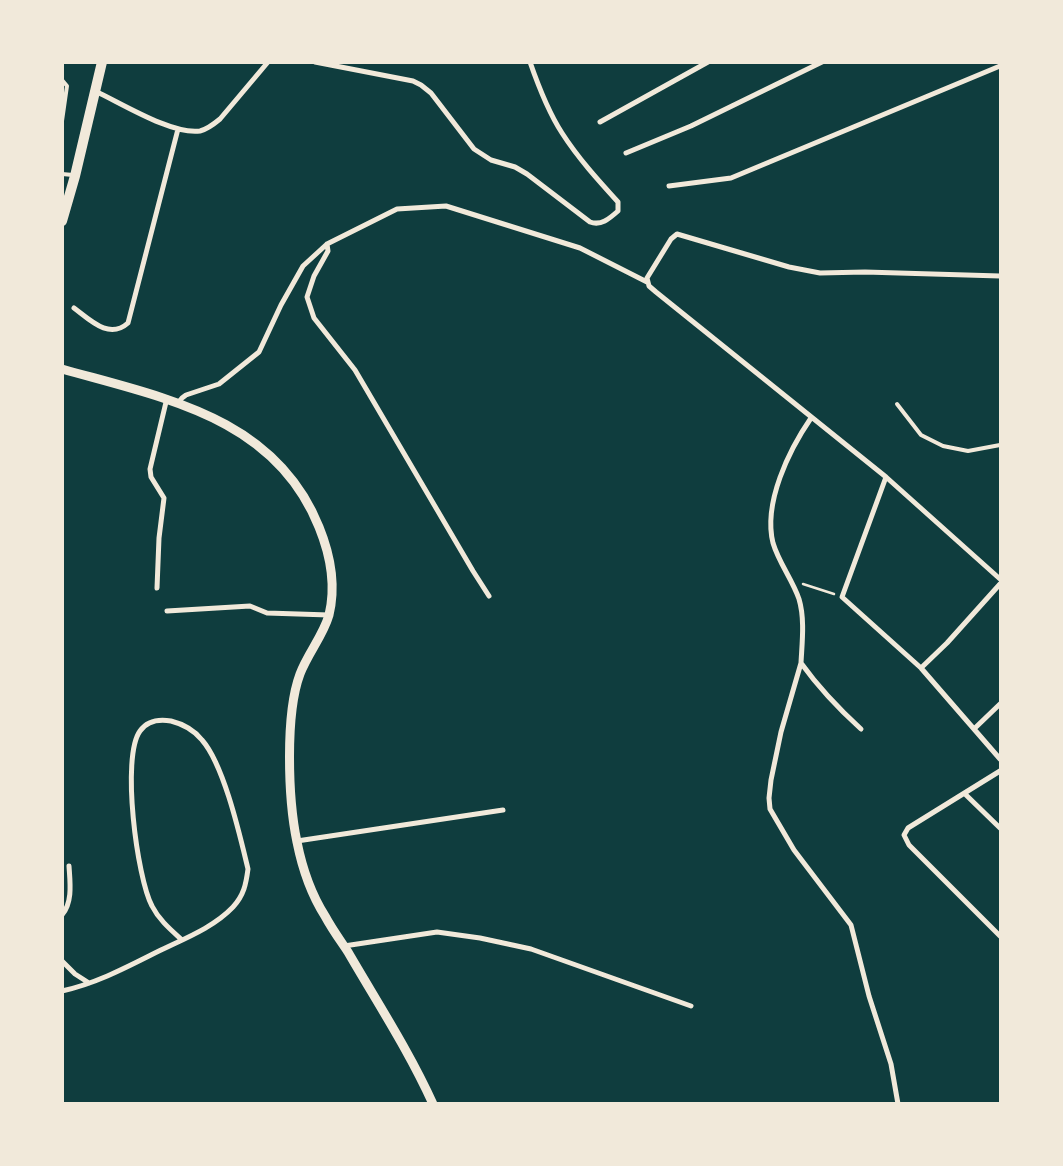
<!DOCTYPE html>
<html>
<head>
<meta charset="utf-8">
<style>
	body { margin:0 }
	#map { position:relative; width:1063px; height:1166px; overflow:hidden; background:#0f3d3e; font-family:"DM Sans",sans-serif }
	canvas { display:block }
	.frame { position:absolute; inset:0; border:64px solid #f1e9da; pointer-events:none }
</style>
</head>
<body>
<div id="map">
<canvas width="1063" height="1166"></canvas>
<div class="frame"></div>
</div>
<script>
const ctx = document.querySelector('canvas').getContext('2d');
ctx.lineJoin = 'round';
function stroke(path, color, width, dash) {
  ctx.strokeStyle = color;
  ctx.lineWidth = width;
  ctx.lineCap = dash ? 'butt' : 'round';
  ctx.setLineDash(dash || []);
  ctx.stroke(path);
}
const path = new Path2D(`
	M 803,584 L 834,594`);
const service = new Path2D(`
	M 62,80 L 67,86 L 62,121
	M 62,174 L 73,175
	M 897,404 L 921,435 L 943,446 L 968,451 L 1000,445`);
const minor = new Path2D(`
	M 315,62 L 413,81 L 421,85 L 431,93 L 474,149 L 491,160 L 515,167 L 527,174 L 590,222 C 601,226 609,219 618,211 L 618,202 C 598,180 578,158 562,133 C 549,113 538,85 530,62
	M 95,91 C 121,103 172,135 200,131 C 208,129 214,124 220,119 L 268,62
	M 600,122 L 708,62
	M 626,153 L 691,126 L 822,62
	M 669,186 L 731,178 L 1000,66
	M 327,244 L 328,251 L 314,276 L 307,297 L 314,318 L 355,370 L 473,571 L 489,596
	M 1000,276 L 865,272 L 820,273 L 789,267 L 677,234 L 671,239 L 647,278 L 649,286 L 656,292 L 886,477 L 1000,579
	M 74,308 C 90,320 109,340 128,323 L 178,129
	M 178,403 L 182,398 L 186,395 L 219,384 L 259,352 L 281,305 L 303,266 L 327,244 L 397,209 L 446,206 L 580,248 L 647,282
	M 811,418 C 789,450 763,503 773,543 C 779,563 792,579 799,599 C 805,619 802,643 801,663 C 819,688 839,709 861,729
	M 886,477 L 842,597 L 921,668 L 1000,759
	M 157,588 L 159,538 L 164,498 L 151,477 L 150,469 L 167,398
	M 167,611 L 250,606 L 267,613 L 329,615
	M 801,663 L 781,732 L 771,780 L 769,798 L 770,809 L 794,850 L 851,925 L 869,996 L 891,1064 L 898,1104
	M 921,668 L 947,643 L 1000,584
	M 975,728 L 1000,704
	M 1000,771 L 908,828 L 904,835 L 909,845 L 1000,936
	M 965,794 L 1000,828
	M 297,841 L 503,810
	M 62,915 C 73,902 70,882 69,866
	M 344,946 L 437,932 L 480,938 L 531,949 L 691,1006
	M 62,961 L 75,974 L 89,983
	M 62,991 C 98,983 129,966 161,950 C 186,938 214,927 233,907 C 244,895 246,884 248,869 C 240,836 224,765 202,740 C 194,730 183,724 171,721 C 159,719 147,721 140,731 C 121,757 137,878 152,906 C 159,920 171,930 182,940`);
const tertiary = new Path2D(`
	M 62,369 C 164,398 275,417 319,527 C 330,554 336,586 329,615 C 323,636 308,653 300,674 C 285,714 288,799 297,842 C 302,867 311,894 325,916 C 332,929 340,940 348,952 C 377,1002 409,1051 433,1104`);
const secondary = new Path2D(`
	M 62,221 L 75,176 L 102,62`);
stroke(path, '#f1e9da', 2.5);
stroke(service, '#f1e9da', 4);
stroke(minor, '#f1e9da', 5);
stroke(tertiary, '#f1e9da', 9);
stroke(secondary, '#f1e9da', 10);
</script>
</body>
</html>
